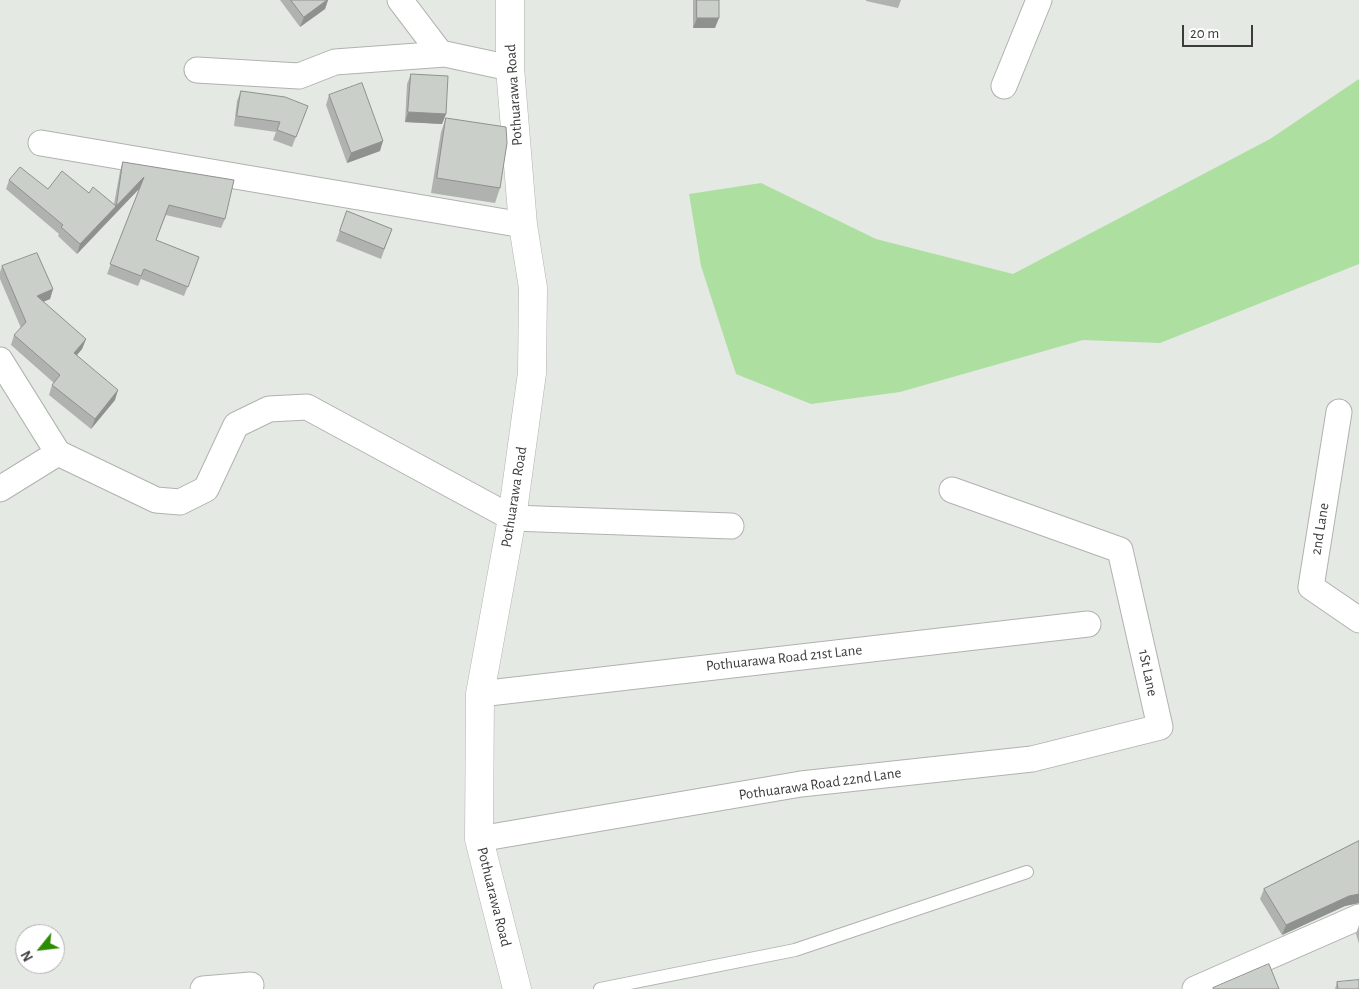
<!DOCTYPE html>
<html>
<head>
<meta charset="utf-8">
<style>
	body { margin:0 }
	#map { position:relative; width:1359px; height:989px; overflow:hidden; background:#e5e9e4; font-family:"Alegreya Sans",sans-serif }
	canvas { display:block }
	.north { position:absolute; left:15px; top:924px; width:50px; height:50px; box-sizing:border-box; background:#fff; border:1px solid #b1b1b1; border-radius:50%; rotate:241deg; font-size:14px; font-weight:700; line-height:20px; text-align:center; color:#3b3d3b }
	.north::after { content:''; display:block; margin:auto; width:18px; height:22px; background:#2b8c00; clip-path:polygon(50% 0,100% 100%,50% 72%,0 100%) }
	.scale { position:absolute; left:1182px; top:25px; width:71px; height:22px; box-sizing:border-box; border:2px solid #3b3d3b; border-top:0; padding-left:6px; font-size:15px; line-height:18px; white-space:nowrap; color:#3b3d3b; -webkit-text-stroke:4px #fff; paint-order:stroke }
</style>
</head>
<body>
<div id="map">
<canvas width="1359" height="989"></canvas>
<div class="north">N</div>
<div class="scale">20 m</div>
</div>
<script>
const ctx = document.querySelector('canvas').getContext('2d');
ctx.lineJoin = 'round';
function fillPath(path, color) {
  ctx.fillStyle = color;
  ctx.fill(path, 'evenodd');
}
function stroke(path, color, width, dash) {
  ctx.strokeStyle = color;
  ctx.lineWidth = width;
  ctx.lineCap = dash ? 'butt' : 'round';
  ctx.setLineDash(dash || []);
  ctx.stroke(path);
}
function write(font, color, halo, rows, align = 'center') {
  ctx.font = font + ' "Alegreya Sans",sans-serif';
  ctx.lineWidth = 4;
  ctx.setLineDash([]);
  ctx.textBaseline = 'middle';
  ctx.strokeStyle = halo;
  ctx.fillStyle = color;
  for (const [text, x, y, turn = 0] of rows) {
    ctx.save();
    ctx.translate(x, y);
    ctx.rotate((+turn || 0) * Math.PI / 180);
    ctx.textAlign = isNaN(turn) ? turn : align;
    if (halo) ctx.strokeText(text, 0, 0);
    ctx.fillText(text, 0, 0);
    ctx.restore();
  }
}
const green = new Path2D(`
	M 1359,79 L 1359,264 L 1160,343 L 1083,340 L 900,392 L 811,404 L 736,374 L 701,266 L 689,194 L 761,183 L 876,239 L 1013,274 L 1270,139 Z`);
const lane = new Path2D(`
	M 600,989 L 795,950 L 1027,872`);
const street = new Path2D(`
	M 400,0 L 441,54
	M 197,70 L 299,76 L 335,62 L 445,54 L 510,68
	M 1004,86 L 1039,0
	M 41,143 L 523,225
	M 0,360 L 58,453 L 0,489
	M 1339,412 L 1311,587 L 1359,620
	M 58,453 L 156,500 L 180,502 L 206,489 L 236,425 L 269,409 L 307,407 L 512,518 L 731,526
	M 480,694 L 1088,624
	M 479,839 L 801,784 L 1032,759 L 1160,727 L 1120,550 L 952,490
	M 203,989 L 251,985
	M 1195,989 L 1359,917`);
const primary = new Path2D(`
	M 510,0 L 510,68 L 523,225 L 533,288 L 532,373 L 512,518 L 480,694 L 479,839 L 517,989`);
const wall = new Path2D(`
	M 280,0 L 328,0 L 325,9 L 300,27 Z
	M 693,0 L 719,0 L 715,28 L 693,28 Z
	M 866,0 L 901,0 L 898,8 L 866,1 Z
	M 411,74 L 446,114 L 442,124 L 405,122 L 407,84 Z
	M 241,91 L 308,106 L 292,147 L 273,140 L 276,132 L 234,126 L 237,101 Z
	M 329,95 L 380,151 L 347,163 L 326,105 Z
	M 446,118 L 500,188 L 495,203 L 431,193 L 441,132 Z
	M 123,162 L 225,219 L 221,228 L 166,215 L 156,240 L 199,257 L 184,296 L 141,279 L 138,286 L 107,274 L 140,187 L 77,254 L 58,236 L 59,234 L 6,189 L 9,180 L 48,189 L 89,193 L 114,204 L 120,171 Z
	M 347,211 L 392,229 L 381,259 L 336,241 Z
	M 2,266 L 53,289 L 50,299 L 43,302 L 86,339 L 82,349 L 77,355 L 115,400 L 91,429 L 49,395 L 52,385 L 54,383 L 11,345 L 14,335 L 21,328 L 0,279 L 0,272 Z
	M 1359,841 L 1359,903 L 1345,906 L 1282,935 L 1260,899 L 1264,889 Z
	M 1359,925 L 1359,944 L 1356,934 Z
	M 1337,982 L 1359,989 L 1335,989 Z`);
const shadedWall = new Path2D(`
	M 327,0 L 328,0 L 325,9 L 300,27 L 304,17 Z
	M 697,18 L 719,18 L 715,28 L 693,28 Z
	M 408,112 L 446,114 L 442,124 L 405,122 Z
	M 383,141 L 380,151 L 347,163 L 351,153 Z
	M 144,177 L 141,187 L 77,254 L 80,244 Z
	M 53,289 L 50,299 L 33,306 L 37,296 Z
	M 86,339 L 82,349 L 70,363 L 74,353 Z
	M 118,390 L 115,400 L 91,429 L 95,419 Z
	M 1359,894 L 1359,903 L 1345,906 L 1282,935 L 1286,925 L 1349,896 Z`);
const building = new Path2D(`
	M 291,0 L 327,0 L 304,17 Z
	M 697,0 L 719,0 L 719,18 L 697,18 Z
	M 411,74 L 448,76 L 446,114 L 408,112 Z
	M 362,83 L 383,141 L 351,153 L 329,95 Z
	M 241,91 L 285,97 L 308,106 L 296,137 L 277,130 L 280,122 L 237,116 Z
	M 446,118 L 506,127 L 507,143 L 500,188 L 437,178 Z
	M 123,162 L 234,180 L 225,219 L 169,205 L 156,240 L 199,257 L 188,287 L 144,269 L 141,276 L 110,264 L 144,177 L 80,244 L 61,227 L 63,225 L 9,180 L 20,167 L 48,189 L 62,171 L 89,193 L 93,187 L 116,206 Z
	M 347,211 L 392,229 L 384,249 L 340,231 Z
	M 37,253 L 53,289 L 37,296 L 86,339 L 74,353 L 118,390 L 95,419 L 52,385 L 60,375 L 14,335 L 26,322 L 2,266 Z
	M 1359,841 L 1359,894 L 1349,896 L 1286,925 L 1264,889 Z
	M 1269,964 L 1279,989 L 1213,989 L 1213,988 Z
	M 1359,980 L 1359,989 L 1338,989 L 1337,982 Z`);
const streetNames = [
	["Pothuarawa Road",514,95,-94],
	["Pothuarawa Road",514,497,-81],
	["2nd Lane",1320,529,-81],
	["Pothuarawa Road 21st Lane",784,658,-6],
	["1St Lane",1148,673,78],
	["Pothuarawa Road 22nd Lane",820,784,-8],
	["Pothuarawa Road",494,897,76]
];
fillPath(green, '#addfa1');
stroke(lane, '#afb3ae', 14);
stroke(street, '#afb3ae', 27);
stroke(primary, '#afb3ae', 29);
stroke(lane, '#fff', 12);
stroke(street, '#fff', 25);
stroke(primary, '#fff', 28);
fillPath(wall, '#afb2ae');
fillPath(shadedWall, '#8e918d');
fillPath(building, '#cbcfca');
stroke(building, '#8e918d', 1);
write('15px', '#3b3d3b', '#fff', streetNames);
</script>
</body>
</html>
